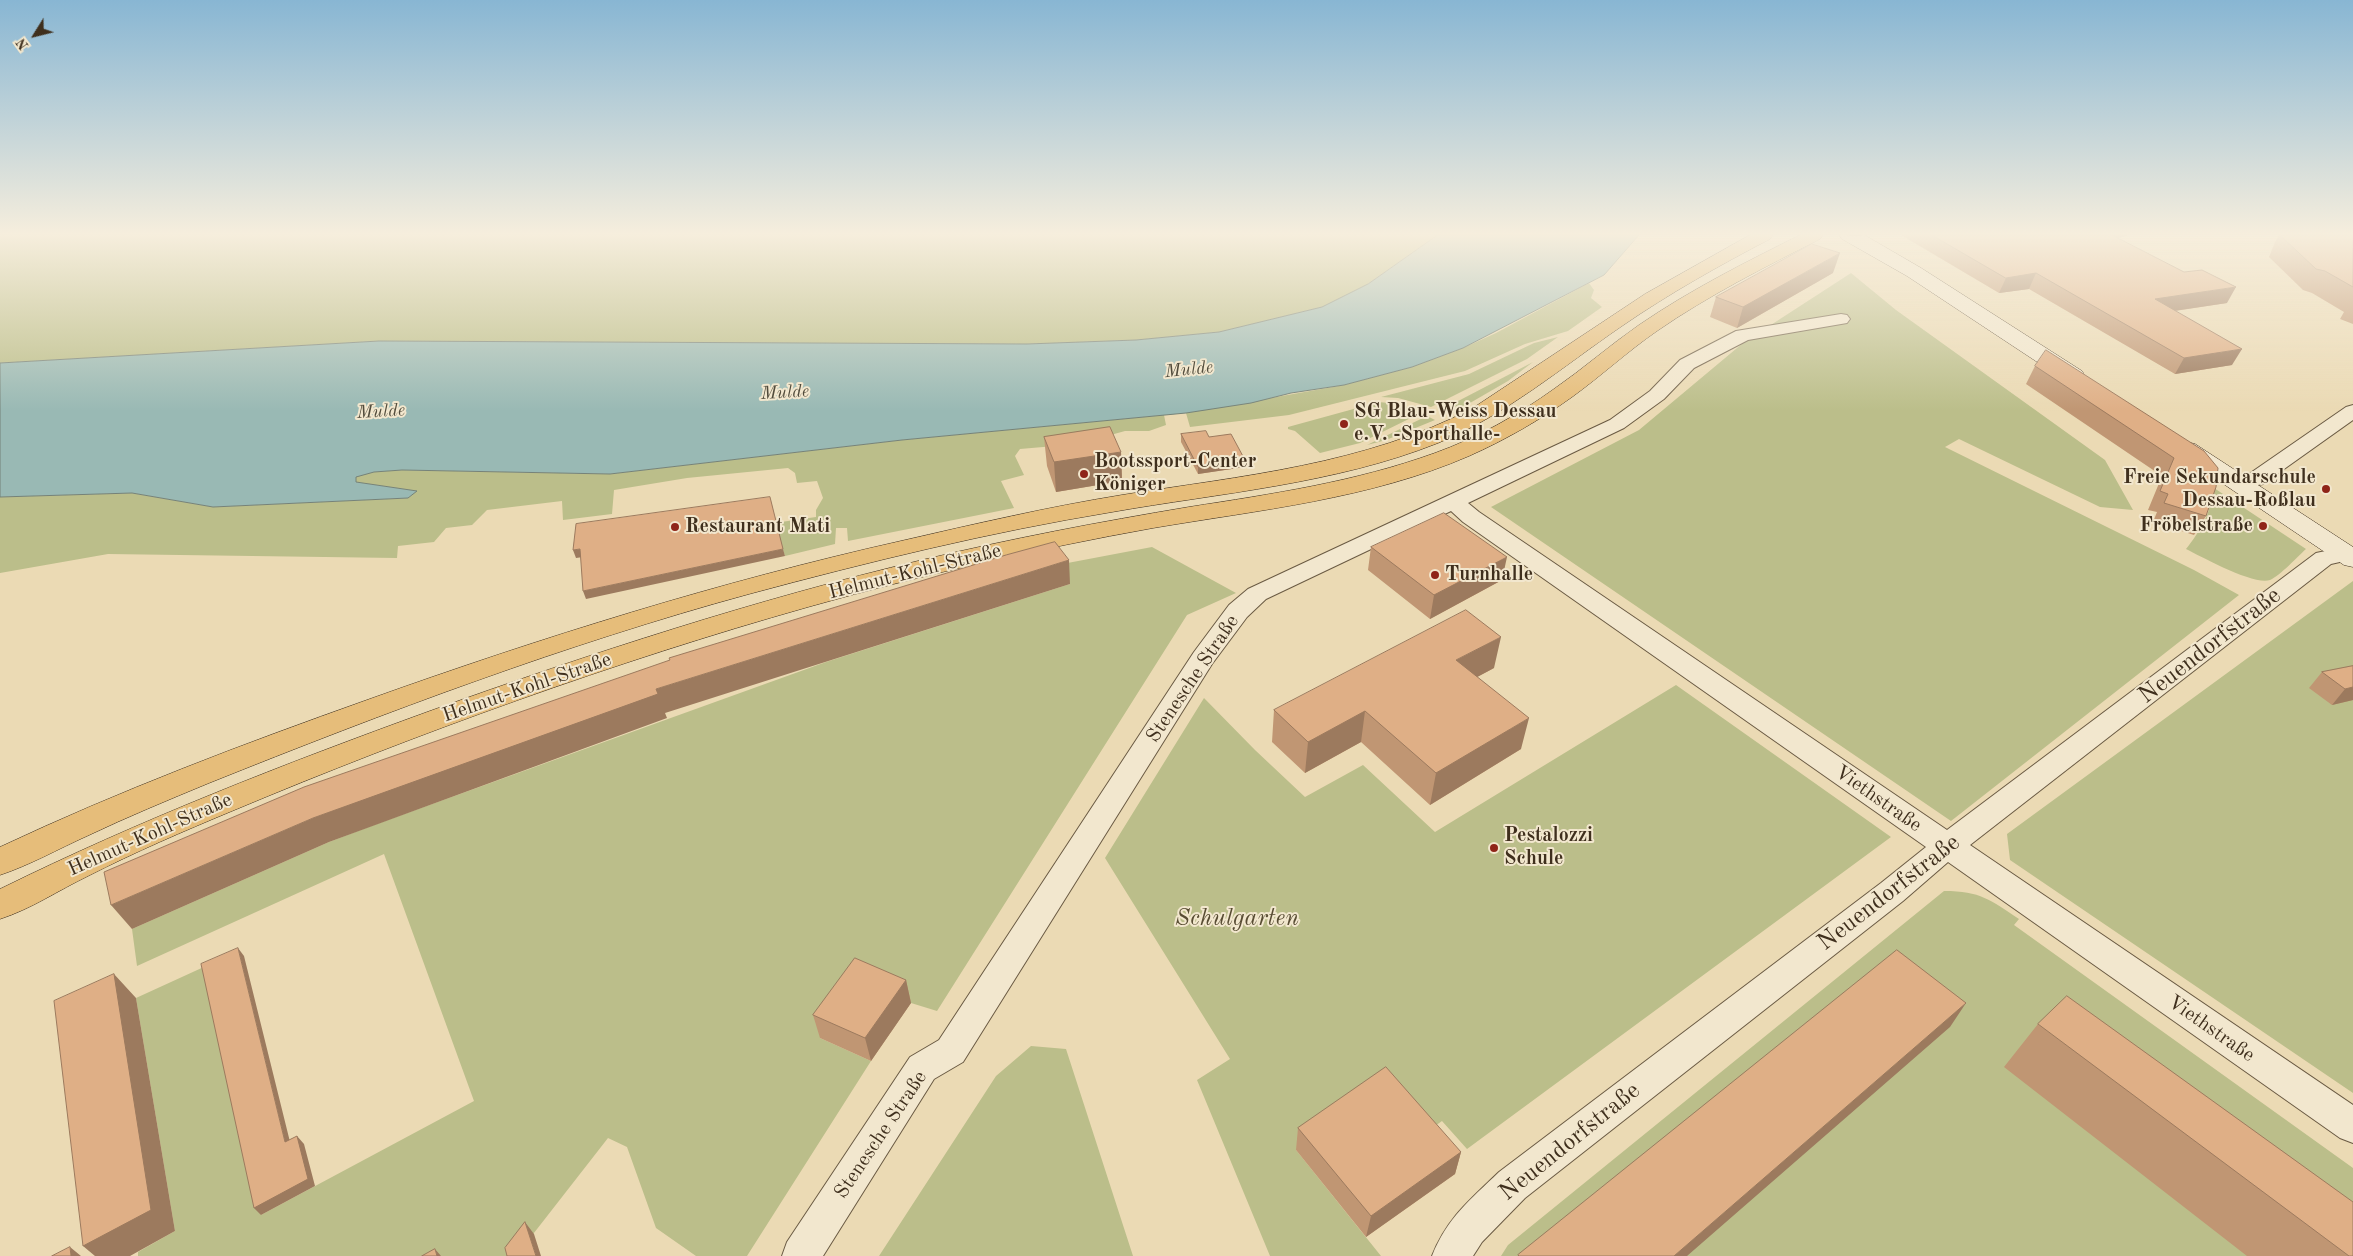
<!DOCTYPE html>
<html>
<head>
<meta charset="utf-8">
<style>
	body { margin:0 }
	#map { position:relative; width:2353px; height:1256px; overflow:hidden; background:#ebdab4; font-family:"Old Standard TT",serif }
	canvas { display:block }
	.north { position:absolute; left:10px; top:10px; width:50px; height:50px; -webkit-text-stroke:4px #f2e7ce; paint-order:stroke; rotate:234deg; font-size:14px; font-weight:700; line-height:20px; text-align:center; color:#3f2f1d }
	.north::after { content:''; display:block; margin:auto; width:18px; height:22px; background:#3f2f1d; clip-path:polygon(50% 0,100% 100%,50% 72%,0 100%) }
</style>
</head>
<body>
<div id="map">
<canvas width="2353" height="1256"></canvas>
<div class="north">N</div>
</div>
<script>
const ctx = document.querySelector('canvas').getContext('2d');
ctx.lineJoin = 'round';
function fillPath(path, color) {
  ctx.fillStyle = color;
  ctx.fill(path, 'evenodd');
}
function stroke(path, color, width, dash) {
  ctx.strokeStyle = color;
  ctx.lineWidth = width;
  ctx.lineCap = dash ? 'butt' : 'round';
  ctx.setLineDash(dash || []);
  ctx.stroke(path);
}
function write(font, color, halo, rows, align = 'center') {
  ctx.font = font + ' "Old Standard TT",serif';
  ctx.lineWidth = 4;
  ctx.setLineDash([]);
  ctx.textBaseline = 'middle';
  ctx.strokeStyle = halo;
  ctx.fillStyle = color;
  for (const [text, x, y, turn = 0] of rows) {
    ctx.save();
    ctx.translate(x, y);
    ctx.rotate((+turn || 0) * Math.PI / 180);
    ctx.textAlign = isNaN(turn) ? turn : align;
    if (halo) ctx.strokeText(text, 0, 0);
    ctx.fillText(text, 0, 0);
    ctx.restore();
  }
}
const green = new Path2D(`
	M 0,235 L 1438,235 L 1368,284 L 1322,307 L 1219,332 L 1136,340 L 1027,344 L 379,341 L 0,363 Z
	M 1851,273 L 1896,310 L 2105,460 L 2133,510 L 2100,507 L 1959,439 L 1945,447 L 2194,570 L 2239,595 L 1951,821 L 1491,507 L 1639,430 L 1743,343 Z
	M 1589,283 L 1594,290 L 1591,298 L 1602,307 L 1568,331 L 1525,344 L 1465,371 L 1289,415 L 1190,427 L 1186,413 L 1344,385 L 1412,367 L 1463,348 L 1496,333 Z
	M 1558,337 L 1527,359 L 1431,407 L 1398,398 L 1381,397 L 1469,374 L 1534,343 Z
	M 1533,362 L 1508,381 L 1451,414 L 1445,414 L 1439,411 Z
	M 1379,402 L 1398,404 L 1423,412 L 1360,443 L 1320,453 L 1295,431 L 1288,429 L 1288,427 Z
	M 1164,415 L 1166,425 L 1149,431 L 1125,431 L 1078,444 L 1020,449 L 1015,456 L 1024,475 L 1001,481 L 1014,508 L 848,541 L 847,528 L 836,528 L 835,544 L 785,556 L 774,523 L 816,517 L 816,510 L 823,498 L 817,481 L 797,483 L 795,473 L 788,468 L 687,478 L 614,490 L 612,514 L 563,520 L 562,501 L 487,510 L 472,525 L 446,528 L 434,542 L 398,546 L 397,558 L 108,554 L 0,573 L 0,497 L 132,493 L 213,507 L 408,498 L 416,491 L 355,482 L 356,476 L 374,472 L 402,470 L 610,474 L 902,440 Z
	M 1427,416 L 1435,420 L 1386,440 L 1367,445 Z
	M 2211,486 L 2306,549 C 2297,557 2281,575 2270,580 C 2255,586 2202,557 2186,549 C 2199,533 2216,506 2211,486 Z
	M 1152,547 L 1236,593 L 1187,615 L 937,1011 L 911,1003 L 820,1038 L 871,1061 L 747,1256 L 696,1256 L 656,1228 L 627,1147 L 608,1138 L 516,1256 L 138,1256 L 138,1252 L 175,1231 L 136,998 L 206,966 L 261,1215 L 474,1101 L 384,854 L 137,966 L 132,929 L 329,842 L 374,825 L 826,662 L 1070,584 L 1057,565 Z
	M 2353,581 L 2353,1093 L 2010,860 L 2007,834 Z
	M 1676,685 L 1891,837 L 1467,1149 L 1442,1121 L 1421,1136 L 1296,1150 L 1381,1256 L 1270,1256 L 1197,1080 L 1230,1059 L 1105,858 L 1204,698 L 1255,750 L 1305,797 L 1363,765 L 1435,832 Z
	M 1944,891 C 1981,891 1990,900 2019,919 L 2014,925 L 2353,1168 L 2353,1256 L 1501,1256 L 1508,1245 Z
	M 1031,1046 L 1066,1049 L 1133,1256 L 879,1256 L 996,1076 Z`);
const water = new Path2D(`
	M 1438,235 L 1639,235 L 1604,275 L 1463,348 L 1412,367 L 1344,385 L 1291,393 L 1251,403 L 1186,413 L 902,440 L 610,474 L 402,470 L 374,472 L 356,477 L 356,482 L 417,491 L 408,498 L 213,507 L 132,493 L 0,497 L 0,363 L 379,341 L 1027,344 L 1136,340 L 1219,332 L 1322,307 L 1368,284 Z`);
const street = new Path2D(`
	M 1841,314 L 1847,315 L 1850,319 L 1847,323 L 1748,340 L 1694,368 L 1664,399 L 1624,428 L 1468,503 L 1479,512 L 1947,830 L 2316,553 L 2345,547 L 2353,549 L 2353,559 L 2331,564 L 1970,845 L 2353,1105 L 2353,1143 L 2340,1138 L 1948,862 L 1903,901 L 1525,1198 L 1482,1242 L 1473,1256 L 1432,1256 C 1447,1218 1470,1200 1499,1172 L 1881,883 L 1926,847 L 1463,522 L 1451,511 L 1266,599 L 1247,617 L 1212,664 L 963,1062 L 934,1079 L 823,1256 L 782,1256 L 787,1242 L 910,1057 L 939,1040 L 1194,652 L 1229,605 L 1248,589 L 1610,420 L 1650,391 L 1680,360 L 1736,331 Z
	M 2353,405 L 2353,420 L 2263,484 L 2237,489 L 2229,487 L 2226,482 L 2229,477 L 2249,474 L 2346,407 Z`);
const secondary = new Path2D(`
	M 1839,235 L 1866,236 L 1921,268 L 2082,371 L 2085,376 L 2082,381 L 2074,382 L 2066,381 L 1907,276 L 1842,239 Z
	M 2187,442 L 2195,444 L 2353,547 L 2353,567 L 2344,565 L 2179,454 L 2175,449 L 2179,444 Z`);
const primary = new Path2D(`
	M 1750,235 L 1773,235 L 1770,239 C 1720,265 1670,293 1622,326 C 1562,367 1506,415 1438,443 C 1335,484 1220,493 1112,512 C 990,532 868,562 749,594 C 566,644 386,712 209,783 C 168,800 127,817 87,836 C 58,849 30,865 0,875 L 0,847 C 119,791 243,744 367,700 C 543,637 719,582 901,541 C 975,524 1048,507 1122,495 C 1241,476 1365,465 1473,408 L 1645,294 Z
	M 1800,235 L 1823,235 L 1820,239 C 1765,267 1709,295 1657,331 C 1628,351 1601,376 1572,397 C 1540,420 1505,440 1469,456 C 1370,499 1259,510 1153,528 C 1037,549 921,575 808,607 C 614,662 418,733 232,811 C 184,831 135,852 88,876 C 59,890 31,909 0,919 L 0,889 C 140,820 284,764 430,711 C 592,653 755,600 922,560 C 1010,539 1099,522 1189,507 C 1272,494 1355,482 1435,453 C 1477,438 1518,415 1554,389 C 1583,369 1610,345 1639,325 C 1690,290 1746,262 1800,235 Z`);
const wall = new Path2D(`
	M 1901,235 L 2127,235 L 2127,236 L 2118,238 L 2227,303 L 2175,311 L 2232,365 L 2175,374 L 2029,289 L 1999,293 Z
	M 2279,235 L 2353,235 L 2353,324 L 2340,319 L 2344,312 L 2312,293 L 2303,290 L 2269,257 L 2275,242 Z
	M 1833,273 L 1737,328 L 1710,317 L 1716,297 Z
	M 2035,366 L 2204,451 L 2206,516 L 2194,535 L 2153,522 L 2157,512 L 2148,510 L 2162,476 L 2026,384 Z
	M 1181,434 L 1209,437 L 1245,460 L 1245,467 L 1198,474 L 1181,442 Z
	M 1044,437 L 1121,452 L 1122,481 L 1056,492 L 1047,466 Z
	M 1371,547 L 1502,580 L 1430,619 L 1368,570 Z
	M 2353,666 L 2353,700 L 2332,705 L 2309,688 L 2322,672 Z
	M 1494,668 L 1477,677 L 1521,749 L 1430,805 L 1361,742 L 1305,773 L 1272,742 L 1274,710 Z
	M 906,980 L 911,1003 L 871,1061 L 820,1038 L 813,1015 Z
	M 2038,1024 L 2353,1256 L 2247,1256 L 2004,1067 Z
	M 1298,1128 L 1461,1152 L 1455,1174 L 1366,1237 L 1296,1150 Z`);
const shadedWall = new Path2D(`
	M 2093,235 L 2127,235 L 2127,236 L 2090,242 Z
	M 1840,253 L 1833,273 L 1737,328 L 1743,307 Z
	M 2036,273 L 2029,289 L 1999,293 L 2006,278 Z
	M 2236,287 L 2227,303 L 2146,315 L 2155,299 Z
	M 2242,349 L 2232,365 L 2175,374 L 2184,358 Z
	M 1121,452 L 1122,481 L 1056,492 L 1054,462 Z
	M 1245,460 L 1245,467 L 1198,474 L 1198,467 Z
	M 580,549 L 583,557 L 576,558 L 573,550 Z
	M 783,549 L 785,556 L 586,599 L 583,591 Z
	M 1507,557 L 1502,580 L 1430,619 L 1434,595 Z
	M 1069,560 L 1070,584 L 665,713 L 667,718 L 329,842 L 132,929 L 111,905 L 313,818 L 656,689 Z
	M 1501,637 L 1494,668 L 1451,691 L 1456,660 Z
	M 2353,687 L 2353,700 L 2332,705 L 2345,689 Z
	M 1365,711 L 1361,742 L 1305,773 L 1308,742 Z
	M 1529,718 L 1521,749 L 1430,805 L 1436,773 Z
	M 238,948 L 244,956 L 292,1150 L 285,1142 Z
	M 114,974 L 136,998 L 175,1231 L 130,1256 L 95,1256 L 83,1246 Z
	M 906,980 L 911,1003 L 871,1061 L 865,1038 Z
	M 1966,1003 L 1950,1027 L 1687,1256 L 1674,1256 Z
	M 297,1136 L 304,1144 L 315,1186 L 261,1215 L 254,1208 Z
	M 1461,1152 L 1455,1174 L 1366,1237 L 1371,1216 Z
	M 525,1222 L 534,1234 L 541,1256 L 536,1256 Z
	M 70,1247 L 81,1256 L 71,1256 Z
	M 435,1249 L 441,1256 L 437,1256 Z`);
const building = new Path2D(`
	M 1932,235 L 2112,235 L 2184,272 L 2202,270 L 2236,287 L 2155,299 L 2242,349 L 2184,358 L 2036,273 L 2006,278 Z
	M 2281,235 L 2353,235 L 2353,287 L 2325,271 L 2316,269 L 2281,236 Z
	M 1812,244 L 1840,253 L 1743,307 L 1716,297 Z
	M 2046,350 L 2204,451 L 2218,468 L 2216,487 L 2206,516 L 2164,503 L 2168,494 L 2160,491 L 2174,458 L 2035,366 Z
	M 1110,427 L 1121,452 L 1054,462 L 1044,437 Z
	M 1206,431 L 1209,437 L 1231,434 L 1245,460 L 1198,467 L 1181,434 Z
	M 770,497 L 783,549 L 583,591 L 580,549 L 573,550 L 576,524 Z
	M 1444,513 L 1507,557 L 1434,595 L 1371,547 Z
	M 1055,542 L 1069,560 L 656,689 L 658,694 L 313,818 L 111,905 L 104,872 L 304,787 L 670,660 L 669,658 L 1006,555 Z
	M 1466,610 L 1501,637 L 1456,660 L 1529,718 L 1436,773 L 1365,711 L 1308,742 L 1274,710 Z
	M 2353,666 L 2353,687 L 2345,689 L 2322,672 Z
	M 238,948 L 285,1142 L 297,1136 L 308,1179 L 254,1208 L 201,964 Z
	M 1897,950 L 1966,1003 L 1674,1256 L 1519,1256 L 1518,1255 Z
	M 855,958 L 906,980 L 865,1038 L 813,1015 Z
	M 114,974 L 151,1210 L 83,1246 L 54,1001 Z
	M 2067,996 L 2353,1202 L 2353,1256 L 2349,1256 L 2038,1024 Z
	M 1386,1067 L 1461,1152 L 1371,1216 L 1298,1128 Z
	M 525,1222 L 536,1256 L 507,1256 L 505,1248 Z
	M 70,1247 L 71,1256 L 52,1256 Z
	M 435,1249 L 437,1256 L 422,1256 Z`);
const markers = [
	[1344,424,5,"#8f2418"],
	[1084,474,5,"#8f2418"],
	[2326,489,5,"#8f2418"],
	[2263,526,5,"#8f2418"],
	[675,527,5,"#8f2418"],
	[1435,575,5,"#8f2418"],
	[1494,848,5,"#8f2418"]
];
const farWaternames = [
	["Mulde",1189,370,-6],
	["Mulde",785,393,-3],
	["Mulde",381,412,-3]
];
const poiNames = [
	["SG Blau-Weiss Dessau",1354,412],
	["e.V. -Sporthalle-",1354,435],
	["Bootssport-Center",1094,462],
	["Königer",1094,485],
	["Freie Sekundarschule",2316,478,"right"],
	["Dessau-Roßlau",2316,501,"right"],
	["Fröbelstraße",2253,526,"right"],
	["Restaurant Mati",685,527],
	["Turnhalle",1445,575],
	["Pestalozzi",1504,836],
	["Schule",1504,859]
];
const streetNames = [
	["Helmut-Kohl-Straße",915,572,-14],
	["Stenesche Straße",1193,679,-56],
	["Helmut-Kohl-Straße",527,688,-19],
	["Viethstraße",1878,799,35],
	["Helmut-Kohl-Straße",150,835,-24],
	["Viethstraße",2211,1029,35],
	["Stenesche Straße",881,1135,-56]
];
const nearStreetnames = [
	["Neuendorfstraße",2210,646,-38],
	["Neuendorfstraße",1889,893,-38],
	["Neuendorfstraße",1570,1142,-39]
];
const nearParknames = [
	["Schulgarten",1237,919]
];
fillPath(green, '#bbbe8a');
fillPath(water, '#99b9b4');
stroke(water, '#758278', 1);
stroke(street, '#6a5a43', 2);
stroke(secondary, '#3f2f1d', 1);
stroke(primary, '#3f2f1d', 1);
fillPath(street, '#f2e7ce');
fillPath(secondary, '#f2e7ce');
fillPath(primary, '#e6bd7a');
fillPath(wall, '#c09673');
fillPath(shadedWall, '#9c7a5e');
fillPath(building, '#dfaf86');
stroke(building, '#9c7a5e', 1);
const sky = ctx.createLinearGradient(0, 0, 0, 411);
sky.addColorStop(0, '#88b6d3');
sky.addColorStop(0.57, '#f6eedd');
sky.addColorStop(1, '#f6eedd00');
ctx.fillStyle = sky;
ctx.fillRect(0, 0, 2353, 411);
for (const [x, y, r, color] of markers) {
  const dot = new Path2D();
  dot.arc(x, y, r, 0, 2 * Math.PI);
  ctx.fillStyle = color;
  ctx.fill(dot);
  stroke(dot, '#f2e7ce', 2);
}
write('italic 18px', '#514b3b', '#f2e7ce', farWaternames);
write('bold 20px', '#3f2f1d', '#f2e7ce', poiNames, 'left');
write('20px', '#3f2f1d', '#f2e7ce', streetNames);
write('24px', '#3f2f1d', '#f2e7ce', nearStreetnames);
write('italic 24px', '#584c33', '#f2e7ce', nearParknames);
</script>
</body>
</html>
